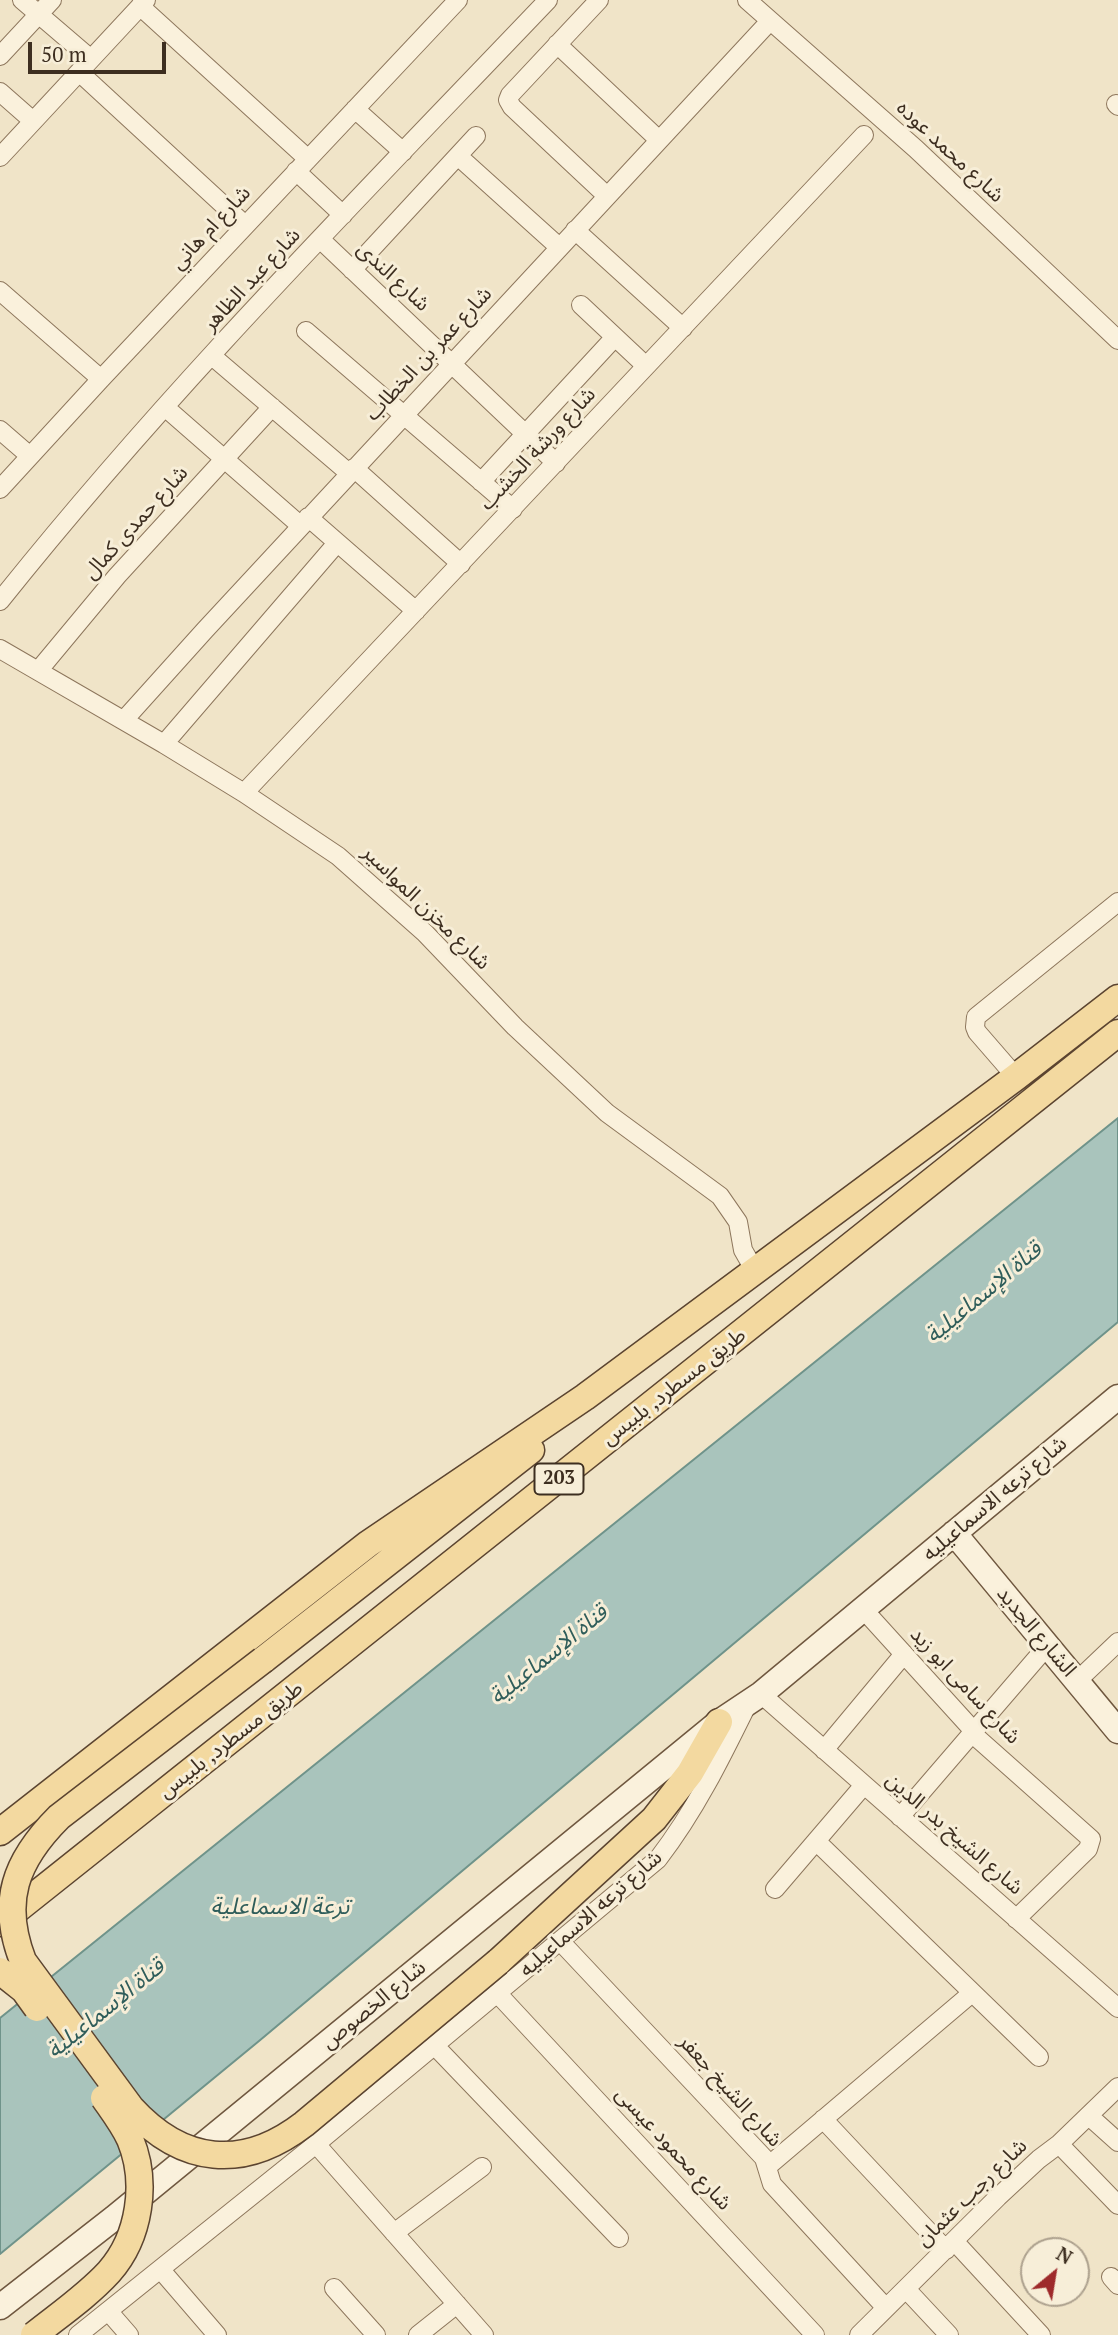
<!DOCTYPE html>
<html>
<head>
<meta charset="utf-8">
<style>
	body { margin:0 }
	#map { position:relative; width:1118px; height:2335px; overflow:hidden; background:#f0e4c8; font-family:"PT Serif",serif }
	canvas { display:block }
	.north { position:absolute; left:1020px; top:2237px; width:70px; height:70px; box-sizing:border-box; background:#f7eed8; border:2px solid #ada18e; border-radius:50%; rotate:30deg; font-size:19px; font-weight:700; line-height:28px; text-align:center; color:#3d2e20 }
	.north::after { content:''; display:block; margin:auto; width:24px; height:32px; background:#9e2a2b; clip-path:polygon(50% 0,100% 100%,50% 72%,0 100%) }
	.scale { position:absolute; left:28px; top:42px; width:138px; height:32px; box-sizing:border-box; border:4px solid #3d2e20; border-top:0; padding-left:9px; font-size:21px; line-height:24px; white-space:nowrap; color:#3d2e20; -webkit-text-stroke:5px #f7eed8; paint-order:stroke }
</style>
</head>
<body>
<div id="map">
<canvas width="1118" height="2335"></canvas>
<div class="north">N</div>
<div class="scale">50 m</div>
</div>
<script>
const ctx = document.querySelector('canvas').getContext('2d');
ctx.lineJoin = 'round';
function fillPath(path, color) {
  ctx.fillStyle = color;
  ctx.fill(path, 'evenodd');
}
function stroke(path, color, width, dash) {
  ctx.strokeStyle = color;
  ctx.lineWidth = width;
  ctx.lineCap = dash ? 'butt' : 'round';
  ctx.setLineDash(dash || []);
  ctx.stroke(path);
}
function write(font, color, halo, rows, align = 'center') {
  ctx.font = font + ' "PT Serif","Noto Sans Arabic",serif';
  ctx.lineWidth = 6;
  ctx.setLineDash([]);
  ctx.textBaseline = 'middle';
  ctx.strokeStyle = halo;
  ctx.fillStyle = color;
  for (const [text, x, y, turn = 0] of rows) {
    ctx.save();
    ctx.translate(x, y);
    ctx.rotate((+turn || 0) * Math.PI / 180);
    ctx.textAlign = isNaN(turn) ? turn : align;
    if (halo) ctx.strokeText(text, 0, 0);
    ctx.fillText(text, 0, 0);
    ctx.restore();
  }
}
const water = new Path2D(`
	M 1118,1118 L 1118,1322 L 259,2041 L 0,2254 L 0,2018 Z`);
const street = new Path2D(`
	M 22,0 L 91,59
	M 599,0 L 510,95 L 508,100 L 512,107 L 607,196
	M 747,0 L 916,149 L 1118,340
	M 140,6 L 308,159
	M 557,44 L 659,140
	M 0,56 L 52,0
	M 79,72 L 245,225
	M 0,92 L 33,121
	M 1116,104 L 1118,106
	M 355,109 L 403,152
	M 458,156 L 559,247
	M 0,157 L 146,0
	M 296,171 L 343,215
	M 575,230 L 683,328
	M 320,239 L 556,463
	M 352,270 L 476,136
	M 0,291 L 101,379
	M 581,305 L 646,366
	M 306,331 L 513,509
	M 212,356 L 349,473
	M 166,408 L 301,526
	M 0,430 L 30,456
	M 354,468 L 461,564
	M 481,482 L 615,337
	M 0,489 L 101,379 L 458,0
	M 308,517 L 416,611
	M 0,601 C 169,389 361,196 548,0
	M 0,649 L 164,744 L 244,793 L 338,856 L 425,933 L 515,1027 L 607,1113 L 720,1196 L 738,1222 L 743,1250 L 755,1271
	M 38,671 L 117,576 L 272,407
	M 124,720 L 205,630 L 770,21
	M 164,744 L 337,543
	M 244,793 L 864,135
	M 1016,1077 L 977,1032 L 975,1027 L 976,1017 L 1118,902
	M 863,1609 L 971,1728 L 975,1736 L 1091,1839 L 1088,1849 L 1016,1919
	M 1077,1681 L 1118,1642
	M 761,1694 L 1118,2008
	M 824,1750 L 904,1654
	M 900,1817 L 1048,1645
	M 816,1841 L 1039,2057
	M 775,1889 L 864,1785
	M 560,1941 L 764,2158 L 772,2184 L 886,2308
	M 498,1994 L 815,2335
	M 435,2046 L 619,2238
	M 1089,2116 L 1118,2142
	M 823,2119 L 946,2250
	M 316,2144 L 484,2335
	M 1059,2144 L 1118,2205
	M 767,2167 L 972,1993
	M 394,2233 L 482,2167
	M 955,2242 L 1041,2335
	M 161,2270 L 217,2335
	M 1111,2277 L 1118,2285
	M 334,2288 L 376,2335
	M 906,2289 L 949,2335
	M 109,2312 L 129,2335
	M 78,2335 L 316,2144 L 658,1859 C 695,1811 721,1758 748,1703
	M 418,2335 L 457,2304
	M 859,2335 L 998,2197 L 1039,2159 L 1059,2144 L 1118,2087`);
const secondary = new Path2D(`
	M 954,1533 L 1118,1731
	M 0,2307 L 114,2218 L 719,1722 L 761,1694 L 1118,1397`);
const primary = new Path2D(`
	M 263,1660 L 531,1450
	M 0,1832 L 368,1544 L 585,1397 L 1016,1077 L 1118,998
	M 0,1923 L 1118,1033
	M 498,1962 L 654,1819 L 690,1773 L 719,1722`);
const primaryBridge = new Path2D(`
	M 263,1660 L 59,1817 C 15,1861 0,1902 23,1961 L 131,2108 C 182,2164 243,2171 304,2124 L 498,1962
	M 0,1971 L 24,1990 L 37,2008
	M 34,2335 C 59,2315 87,2296 109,2272 C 140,2237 148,2182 130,2139 C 123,2124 113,2111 104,2098`);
const shields = [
	[559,1479,49]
];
const shieldNames = [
	["203",559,1479]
];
const streetNames = [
	["شارع محمد عوده",950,152,43],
	["شارع ام هاني",211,228,-47],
	["شارع الندى",393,277,43],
	["شارع عبد الظاهر",252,280,-47],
	["شارع عمر بن الخطاب",429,354,-47],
	["شارع ورشة الخشب",538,449,-47],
	["شارع حمدى كمال",136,523,-48],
	["شارع مخزن المواسير",426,908,44],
	["طريق مسطرد, بلبيس",674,1387,-38],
	["شارع ترعه الاسماعيليه",995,1499,-40],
	["الشارع الجديد",1036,1632,50],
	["شارع سامى ابو زيد",965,1686,47],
	["طريق مسطرد, بلبيس",231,1740,-38],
	["شارع الشيخ بدر الدين",954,1834,41],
	["شارع ترعه الاسماعيليه",591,1914,-41],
	["شارع الخصوص",374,2005,-39],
	["شارع الشيخ جعفر",730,2091,48],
	["شارع محمود عيسى",673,2149,47],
	["شارع رجب عثمان",972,2193,-44]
];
const waterNames = [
	["قناة الإسماعيلية",984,1293,-40],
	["قناة الإسماعيلية",549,1655,-39],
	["ترعة الاسماعلية",280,1907],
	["قناة الإسماعيلية",106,2009,-39]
];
fillPath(water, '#a9c4bc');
stroke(water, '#6f938a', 2);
stroke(street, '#8d765c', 20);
stroke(secondary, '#6f573f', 27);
stroke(primary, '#5b4430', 29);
stroke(street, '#faf1dc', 18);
stroke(secondary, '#faf1dc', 24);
stroke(primary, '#f3d9a0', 26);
stroke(primaryBridge, '#5b4430', 29, []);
stroke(primaryBridge, '#f3d9a0', 26);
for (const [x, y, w] of shields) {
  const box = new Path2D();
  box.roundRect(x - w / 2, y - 15.5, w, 31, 5);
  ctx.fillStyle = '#f7eed8';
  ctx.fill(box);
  stroke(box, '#3d2e20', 2);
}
write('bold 19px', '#3d2e20', null, shieldNames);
write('21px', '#3d2e20', '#f7eed8', streetNames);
write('italic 23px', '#2f5d5a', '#f7eed8', waterNames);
</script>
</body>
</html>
